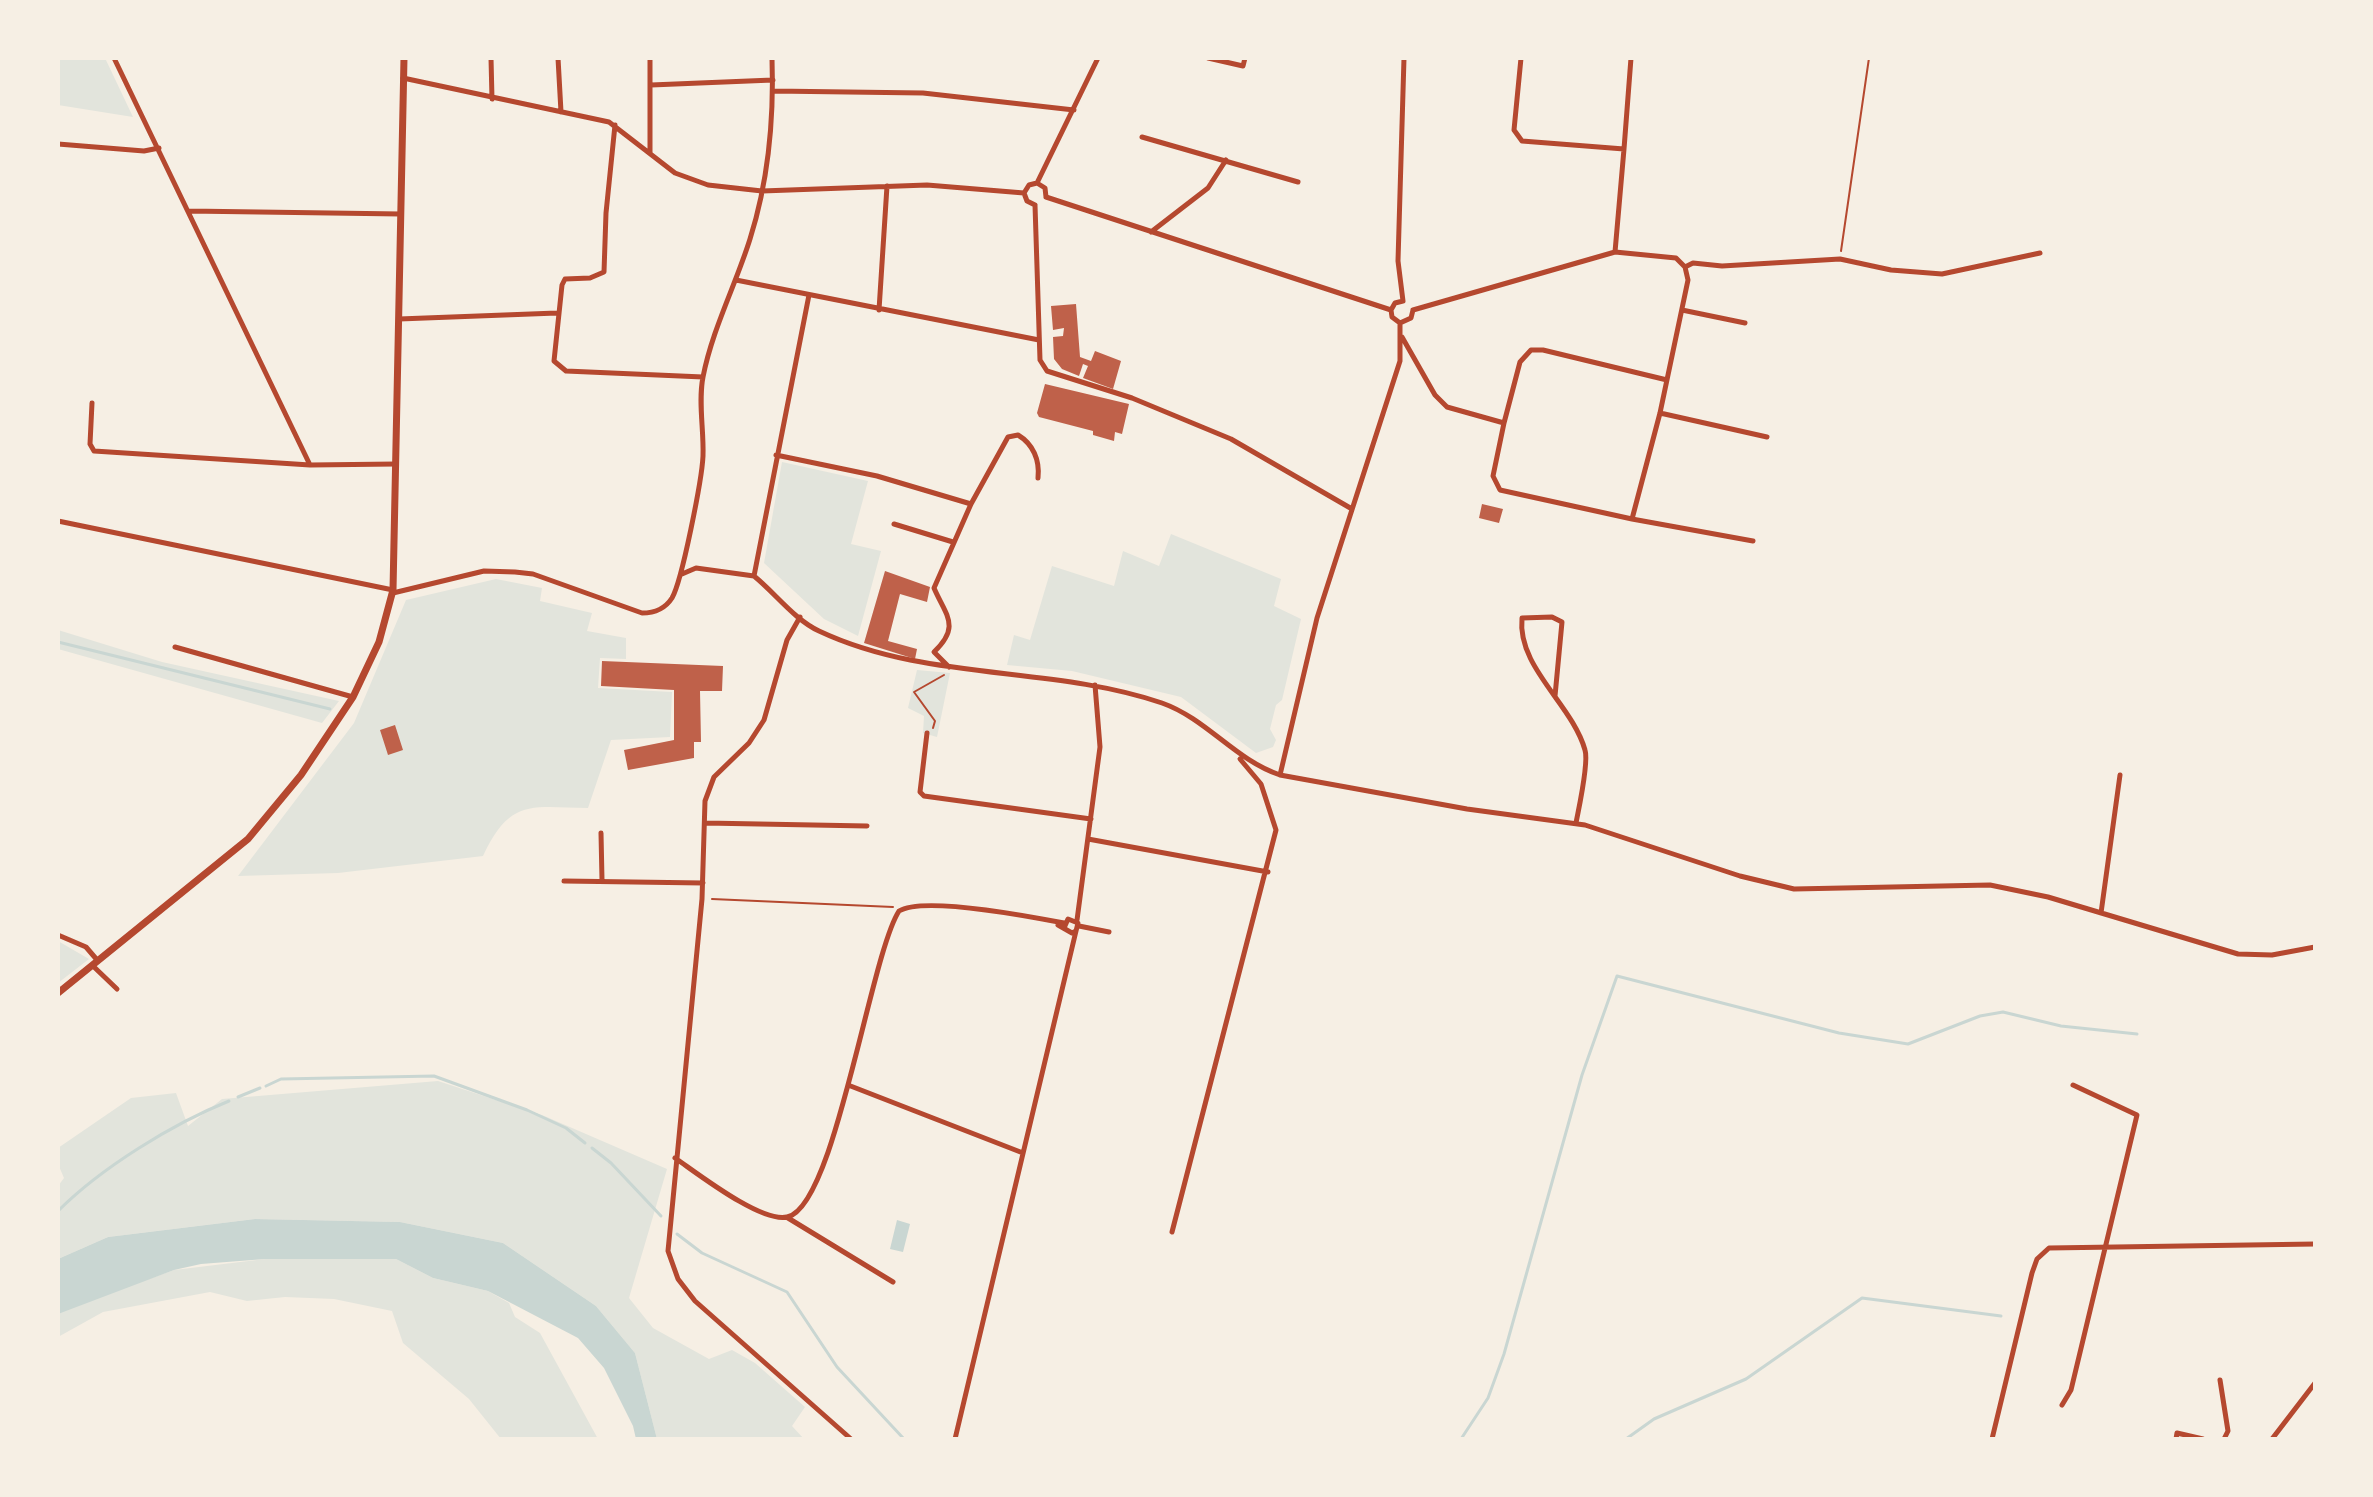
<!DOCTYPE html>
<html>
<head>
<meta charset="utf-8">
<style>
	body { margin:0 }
	#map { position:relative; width:2373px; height:1497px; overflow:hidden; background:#f6efe4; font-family:"IBM Plex Sans",sans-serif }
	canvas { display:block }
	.frame { position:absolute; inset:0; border:60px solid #f6efe4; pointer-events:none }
</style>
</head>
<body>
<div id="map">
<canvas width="2373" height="1497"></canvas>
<div class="frame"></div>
</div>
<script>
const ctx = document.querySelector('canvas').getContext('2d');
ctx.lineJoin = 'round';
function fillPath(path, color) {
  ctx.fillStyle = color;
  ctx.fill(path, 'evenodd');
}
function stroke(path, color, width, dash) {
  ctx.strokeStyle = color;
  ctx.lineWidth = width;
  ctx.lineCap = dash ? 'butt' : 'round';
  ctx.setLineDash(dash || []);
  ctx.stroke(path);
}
const green = new Path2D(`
	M 58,58 L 105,58 L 133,117 L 58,105 Z
	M 782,462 L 868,481 L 851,544 L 881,551 L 858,636 L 824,619 L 764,563 Z
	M 1171,534 L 1281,579 L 1274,606 L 1301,619 L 1282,700 L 1276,705 L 1270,729 L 1276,740 L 1273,747 L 1256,753 L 1181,697 L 1072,671 L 1007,665 L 1014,635 L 1030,640 L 1052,566 L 1114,586 L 1123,551 L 1159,566 Z
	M 496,579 L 542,588 L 540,601 L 592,613 L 587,631 L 626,638 L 626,659 L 600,658 L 598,688 L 672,692 L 670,737 L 611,740 L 588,808 C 531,807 510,798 483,856 L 338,873 L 238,876 L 354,723 L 406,600 Z
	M 58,630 L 162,662 L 339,701 L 322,723 L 58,649 Z
	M 917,670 L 950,673 L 937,737 L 923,733 L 924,716 L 908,708 Z
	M 58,941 L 89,959 L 58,983 Z
	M 438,1081 L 542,1115 L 667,1169 L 629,1298 L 653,1328 L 709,1359 L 732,1350 L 755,1363 L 805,1407 L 792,1426 L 804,1439 L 657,1439 L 635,1353 L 596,1306 L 503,1243 L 400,1222 L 255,1219 L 108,1237 L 58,1259 L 58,1186 L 64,1178 L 58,1164 L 58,1148 L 131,1098 L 176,1093 L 188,1126 L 222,1099 Z
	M 265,1259 L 396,1259 L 433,1278 L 488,1291 L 509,1303 L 515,1317 L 540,1333 L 598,1439 L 501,1439 L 469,1399 L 403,1343 L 392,1311 L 334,1299 L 285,1297 L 247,1301 L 210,1292 L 103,1312 L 58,1337 L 58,1314 L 65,1309 L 174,1270 Z`);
const water = new Path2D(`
	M 255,1219 L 400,1222 L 503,1243 L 596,1306 L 635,1353 L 657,1439 L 636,1439 L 633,1426 L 604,1368 L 578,1338 L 488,1291 L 433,1278 L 396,1259 L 265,1259 L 201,1264 L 174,1270 L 58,1314 L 58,1259 L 108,1237 Z
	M 897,1220 L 910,1224 L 903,1252 L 890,1249 Z`);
const stream = new Path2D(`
	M 58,642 L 330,709
	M 266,1086 L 281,1079 L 434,1076 L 527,1110 L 566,1128 L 585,1143
	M 238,1097 L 260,1088
	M 592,1148 L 611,1163 L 661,1216
	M 58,1211 C 101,1168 172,1124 229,1101
	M 677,1234 L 702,1253 L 787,1292 L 837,1367 L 904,1439
	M 1461,1439 L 1488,1398 L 1504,1354 L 1582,1075 L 1617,976 L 1839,1033 L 1908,1044 L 1980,1016 L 2003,1012 L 2061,1026 L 2137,1034
	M 1626,1439 L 1654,1419 L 1746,1379 L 1862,1298 L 2001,1316`);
const building = new Path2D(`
	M 1076,304 L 1080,357 L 1091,361 L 1095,351 L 1121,361 L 1113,389 L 1083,378 L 1088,366 L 1083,364 L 1079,376 L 1062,369 L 1054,359 L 1053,337 L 1063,336 L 1064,328 L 1053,330 L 1051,306 Z
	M 1045,384 L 1129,404 L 1122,434 L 1115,432 L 1114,441 L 1093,435 L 1093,431 L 1039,417 L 1037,413 Z
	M 1482,504 L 1503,509 L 1499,523 L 1479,518 Z
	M 885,571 L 930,587 L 927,602 L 900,594 L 888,641 L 917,649 L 915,659 L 864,643 Z
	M 602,661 L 723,666 L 722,691 L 700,691 L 701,742 L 694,742 L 694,758 L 628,770 L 624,750 L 674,740 L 674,690 L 601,686 Z
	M 395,725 L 403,750 L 388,755 L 380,730 Z`);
const path = new Path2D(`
	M 1841,251 L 1869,58
	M 933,728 L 935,721 L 914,692 L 944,675
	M 712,899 L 893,907`);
const minor = new Path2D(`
	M 114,58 L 310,465
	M 491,58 L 492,99
	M 558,58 L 561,112
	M 1208,58 L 1243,66 L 1245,58
	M 1521,58 L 1514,130 L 1522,141 L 1624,149 L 1631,58
	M 403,78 L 609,122 L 675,173 L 708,185 L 762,191 L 927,185 L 1024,193
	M 651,85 L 773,80
	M 773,91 L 923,93 L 1074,110
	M 615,125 L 606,213 L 604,272 L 590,278 L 565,279 L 562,285 L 554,361 L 566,371 L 703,377
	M 1142,137 L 1298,182
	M 58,144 L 144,151 L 159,148
	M 650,153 L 650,58
	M 1037,183 L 1098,58
	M 1037,183 L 1045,188 L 1046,197
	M 1024,193 L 1029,185 L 1037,183
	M 1024,193 L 1027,201 L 1035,205
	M 1046,197 L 1391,310
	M 1035,205 L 1040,360 L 1047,371 L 1132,398 L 1231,439 L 1352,509
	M 188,211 L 401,214
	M 1151,232 L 1208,188 L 1226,160
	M 1615,252 L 1624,149
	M 1685,267 L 1688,280 L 1660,413 L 1632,519 L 1753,541
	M 1685,267 L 1693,263 L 1722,266 L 1840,259 L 1891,270 L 1942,274 L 2040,253
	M 736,280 L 1039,340
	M 1403,301 L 1398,261 L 1404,58
	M 879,310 L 887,186
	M 1391,310 L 1392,317 L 1400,323
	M 1391,310 L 1395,303 L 1403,301
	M 1413,310 L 1615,252 L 1676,258 L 1685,267
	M 1682,310 L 1745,323
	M 399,319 L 557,313
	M 1400,323 L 1411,318 L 1413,310
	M 1402,337 L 1435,395 L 1447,407 L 1504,423 L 1520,362 L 1531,350 L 1543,350 L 1667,380
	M 92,403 L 90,444 L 94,451 L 310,465 L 396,464
	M 1660,413 L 1767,437
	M 1504,423 L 1493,476 L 1500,490 L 1632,519
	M 776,455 L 877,476 L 971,504
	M 58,521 L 393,590
	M 894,524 L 953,542
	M 682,574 L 696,568 L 754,576
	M 754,576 C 775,593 795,620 819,631 C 927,682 1050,665 1162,703 C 1207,719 1235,760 1280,775 L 1467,809 L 1585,825 L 1740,876 L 1794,889 L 1990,885 L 2048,897 L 2238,954 L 2272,955 L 2315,947
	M 754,576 L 809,295
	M 393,593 L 484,571 L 515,572 L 533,574 L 642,613 C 655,613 665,609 672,598 C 682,581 702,479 703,456 C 704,430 698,402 703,377 C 712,330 736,284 750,239 C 768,182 774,117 772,58
	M 800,617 L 787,640 L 764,720 L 749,743 L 714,777 L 705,801 L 702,899 L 668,1251 L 678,1279 L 695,1301 L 851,1439
	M 175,647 L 353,697
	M 949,667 L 934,652 C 961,626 946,616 934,588 L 971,504 L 1008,437 L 1018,435 C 1033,444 1040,460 1038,478
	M 1555,696 L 1562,622 L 1552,617 L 1522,618 C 1517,667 1572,704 1585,750 C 1589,763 1579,807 1576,823
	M 927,733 L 920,792 L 924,796 L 1091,819
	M 1280,775 L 1317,618 L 1400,361 L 1400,323
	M 705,823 L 867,826
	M 601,833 L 602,880
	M 1088,839 L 1268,872
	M 564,881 L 703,883
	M 2101,913 L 2120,775
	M 1077,920 L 1100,747 L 1095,685
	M 1058,925 L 1072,933 L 1076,931 L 1078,923 L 1068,919 L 1064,928
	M 1079,926 L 1109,932
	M 58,935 L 86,947 L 98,961
	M 93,966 L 117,989
	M 848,1085 L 1023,1153
	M 675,1158 C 697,1173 761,1223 787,1217 C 835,1208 870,956 899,911 C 923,896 1033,917 1064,923
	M 788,1218 L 893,1282
	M 1172,1232 L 1276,830 L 1261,784 L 1240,759
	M 2220,1380 L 2228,1431 L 2224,1439
	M 2062,1405 L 2071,1390 L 2137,1115 L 2073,1085
	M 955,1439 L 1076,931
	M 1992,1439 L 2032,1273 L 2037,1259 L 2049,1248 L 2315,1244
	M 2176,1439 L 2177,1433 L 2203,1439
	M 2272,1439 L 2315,1383`);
const tertiary = new Path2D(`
	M 58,993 L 248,839 L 301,775 L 353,697 L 379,642 L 393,590 L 404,58`);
fillPath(green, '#e2e4dc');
fillPath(water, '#c9d6d2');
stroke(stream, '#c9d6d2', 3);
fillPath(building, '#bf614a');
stroke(path, '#b5482f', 2);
stroke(minor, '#b5482f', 5);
stroke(tertiary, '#b5482f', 7);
</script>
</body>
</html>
